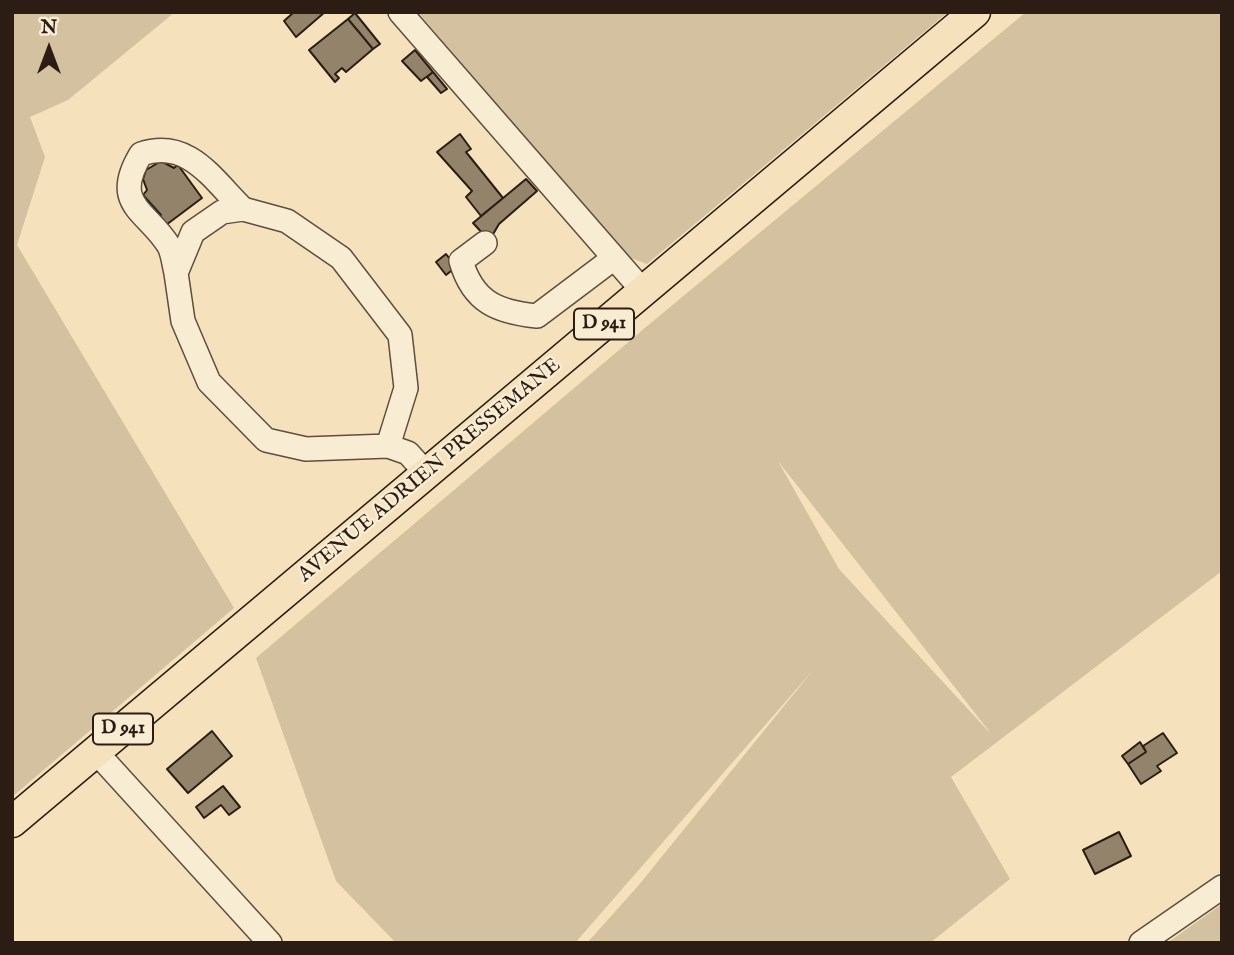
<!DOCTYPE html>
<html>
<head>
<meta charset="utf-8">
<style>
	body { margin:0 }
	#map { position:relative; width:1234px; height:955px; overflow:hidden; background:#f5e2bc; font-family:"IM FELL English",serif }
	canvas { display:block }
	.frame { position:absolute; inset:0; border:14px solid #2b1d14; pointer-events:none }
	.north { position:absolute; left:14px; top:14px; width:70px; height:70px; -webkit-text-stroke:5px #f8ecd3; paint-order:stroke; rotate:0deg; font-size:19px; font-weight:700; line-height:28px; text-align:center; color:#2b1d14 }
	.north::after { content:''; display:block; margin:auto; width:24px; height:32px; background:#2b1d14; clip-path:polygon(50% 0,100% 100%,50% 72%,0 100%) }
</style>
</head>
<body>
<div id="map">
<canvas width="1234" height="955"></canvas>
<div class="frame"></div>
<div class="north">N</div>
</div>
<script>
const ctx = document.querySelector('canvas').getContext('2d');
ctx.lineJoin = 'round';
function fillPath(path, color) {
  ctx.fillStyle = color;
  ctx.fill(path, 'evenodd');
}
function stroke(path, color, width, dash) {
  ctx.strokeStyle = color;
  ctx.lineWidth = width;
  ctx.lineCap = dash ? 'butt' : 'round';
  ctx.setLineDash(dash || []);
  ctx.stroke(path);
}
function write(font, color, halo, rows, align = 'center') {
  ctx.font = font + ' "IM FELL English",serif';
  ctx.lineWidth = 5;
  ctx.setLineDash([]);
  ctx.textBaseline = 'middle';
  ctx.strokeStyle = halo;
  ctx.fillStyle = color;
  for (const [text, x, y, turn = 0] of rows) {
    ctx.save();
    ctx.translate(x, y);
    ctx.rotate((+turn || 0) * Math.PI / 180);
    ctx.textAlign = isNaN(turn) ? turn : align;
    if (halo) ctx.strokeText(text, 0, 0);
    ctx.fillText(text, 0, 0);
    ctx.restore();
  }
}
const green = new Path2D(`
	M 12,12 L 175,12 L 68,100 L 30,117 L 45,157 L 17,245 L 234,608 L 12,797 Z
	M 418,12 L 948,12 L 647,264 L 623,255 Z
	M 1026,12 L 1222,12 L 1222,571 L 951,777 L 1010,879 L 930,943 L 587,943 L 638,886 L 814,669 L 575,943 L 396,943 L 336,881 L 256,658 L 652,322 ZM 778,461 L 989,731 L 989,732 L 839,569 Z
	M 1222,904 L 1222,943 L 1167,943 Z`);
const building = new Path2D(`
	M 294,12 L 325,12 L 296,37 L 284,21 Z
	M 355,13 L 380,44 L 373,49 L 348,19 Z
	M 348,19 L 373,49 L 346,72 L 342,68 L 335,74 L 339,78 L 335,82 L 309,50 Z
	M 415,50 L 433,72 L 421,81 L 402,61 Z
	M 433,72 L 447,89 L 441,93 L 427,77 Z
	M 460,134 L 471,149 L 466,152 L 503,198 L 481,216 L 466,197 L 472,191 L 437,152 Z
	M 161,161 L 174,168 L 178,165 L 202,198 L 166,225 L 159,217 L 161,215 L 143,195 L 147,190 L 143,179 L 146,170 Z
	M 526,179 L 537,191 L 499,224 L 492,236 L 485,236 L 473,223 Z
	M 446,254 L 456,267 L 446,275 L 436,262 Z
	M 212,731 L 232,756 L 188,793 L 167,769 Z
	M 1163,733 L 1177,753 L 1157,766 L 1161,771 L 1141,784 L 1128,764 L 1146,752 L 1143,746 Z
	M 1140,742 L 1146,752 L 1128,764 L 1122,756 Z
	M 223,786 L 240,807 L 229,815 L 221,805 L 204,818 L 196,807 Z
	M 1119,832 L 1131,856 L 1095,874 L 1083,850 Z`);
const minor = new Path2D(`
	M 400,12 L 643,291
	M 485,243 L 461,261 C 473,302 497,312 537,316 L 614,258
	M 176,273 C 174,265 173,254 169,246 C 147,210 110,205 141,154 C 189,138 213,180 243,209
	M 388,446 L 406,388 L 400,335 L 341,258 L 287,221 L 243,209 L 222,212 L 193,232 L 176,273 L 183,321 L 209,382 L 266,440 L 306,449 L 388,446 L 408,453 L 427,474
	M 96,752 L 270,943
	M 1141,943 L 1222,887`);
const major = new Path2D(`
	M 12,822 L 975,12`);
const shields = [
	[604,324,60],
	[123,729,60]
];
const shieldNames = [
	["D 941",604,324],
	["D 941",123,729]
];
const streetNames = [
	["AVENUE ADRIEN PRESSEMANE",430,471,-40]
];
fillPath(green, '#d3c19f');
fillPath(building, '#94836b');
stroke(building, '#2b1d14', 2);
stroke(minor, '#5e4e3e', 26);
stroke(major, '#2b1d14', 33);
stroke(minor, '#f8ecd3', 23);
stroke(major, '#f5e2bc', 30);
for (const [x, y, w] of shields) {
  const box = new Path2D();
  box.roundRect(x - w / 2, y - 15.5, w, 31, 5);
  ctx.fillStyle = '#f8ecd3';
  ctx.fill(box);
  stroke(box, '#2b1d14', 2);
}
write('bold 19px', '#2b1d14', null, shieldNames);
write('21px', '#2b1d14', '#f8ecd3', streetNames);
</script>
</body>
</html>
